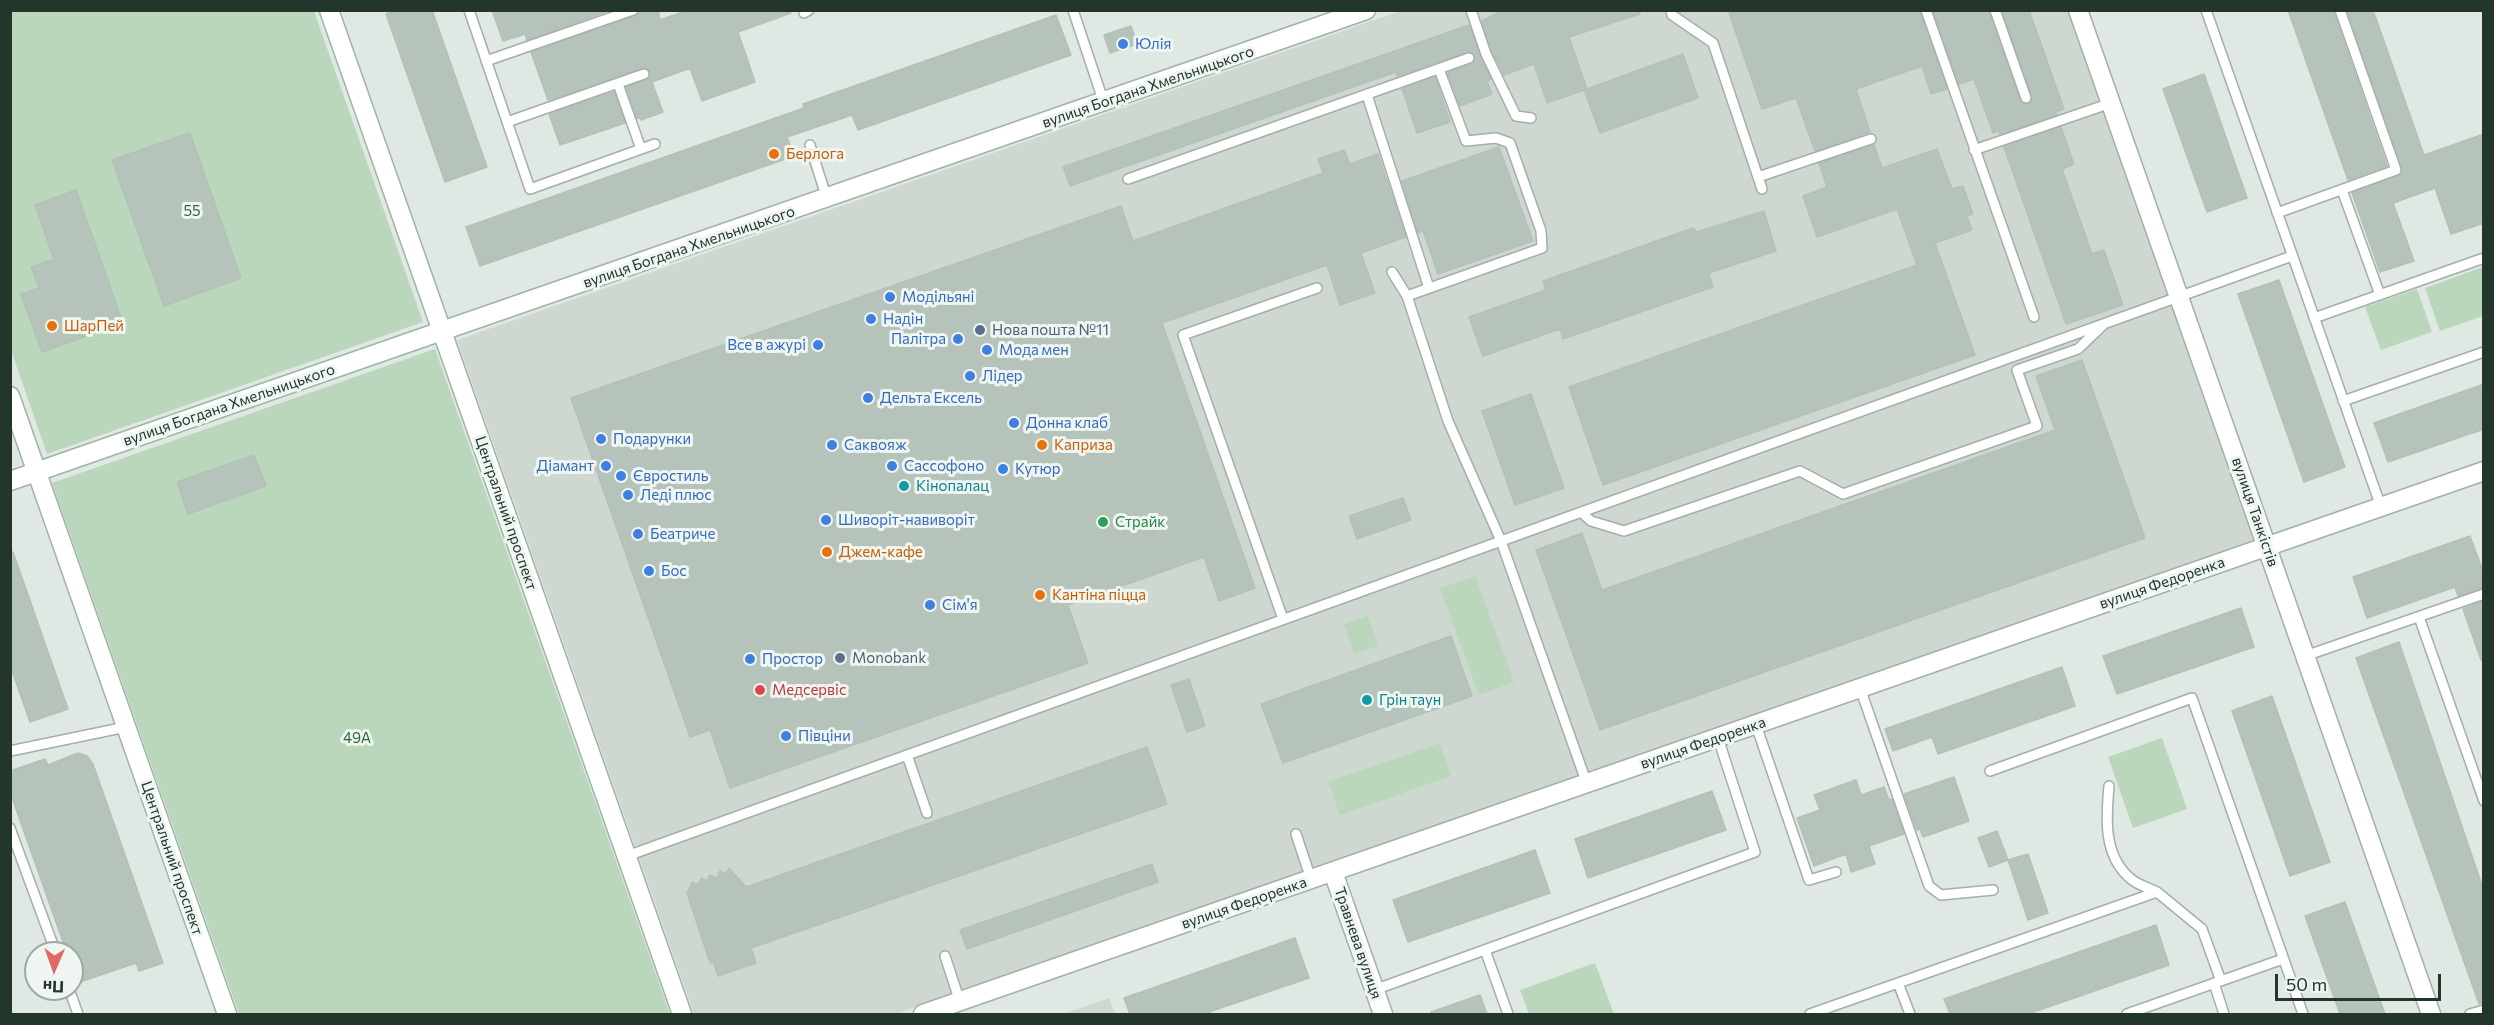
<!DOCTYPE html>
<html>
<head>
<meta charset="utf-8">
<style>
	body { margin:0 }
	#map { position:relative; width:2494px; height:1025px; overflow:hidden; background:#dfe8e2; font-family:Commissioner,sans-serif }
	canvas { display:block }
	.frame { position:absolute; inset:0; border:12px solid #22362c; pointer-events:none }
	.north { position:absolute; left:24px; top:941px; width:60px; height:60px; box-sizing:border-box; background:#eff6f1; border:2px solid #9da9a2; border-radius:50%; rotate:182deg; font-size:16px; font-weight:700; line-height:24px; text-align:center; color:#22362c }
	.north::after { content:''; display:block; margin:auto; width:21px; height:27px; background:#e06865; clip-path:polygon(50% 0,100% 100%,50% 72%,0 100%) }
	.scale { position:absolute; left:2275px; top:974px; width:166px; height:27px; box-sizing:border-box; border:3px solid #22362c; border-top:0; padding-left:8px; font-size:18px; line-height:21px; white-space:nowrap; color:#22362c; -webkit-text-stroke:4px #eff6f1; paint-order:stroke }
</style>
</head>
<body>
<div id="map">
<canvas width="2494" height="1025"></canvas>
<div class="frame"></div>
<div class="north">Пн</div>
<div class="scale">50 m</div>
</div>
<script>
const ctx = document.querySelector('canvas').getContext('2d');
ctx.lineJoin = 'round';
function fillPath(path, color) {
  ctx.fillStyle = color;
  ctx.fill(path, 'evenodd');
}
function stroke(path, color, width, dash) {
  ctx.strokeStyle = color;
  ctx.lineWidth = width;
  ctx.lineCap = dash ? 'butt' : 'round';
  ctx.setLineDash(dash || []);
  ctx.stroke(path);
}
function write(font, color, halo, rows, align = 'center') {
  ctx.font = font + ' Commissioner,sans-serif';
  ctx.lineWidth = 6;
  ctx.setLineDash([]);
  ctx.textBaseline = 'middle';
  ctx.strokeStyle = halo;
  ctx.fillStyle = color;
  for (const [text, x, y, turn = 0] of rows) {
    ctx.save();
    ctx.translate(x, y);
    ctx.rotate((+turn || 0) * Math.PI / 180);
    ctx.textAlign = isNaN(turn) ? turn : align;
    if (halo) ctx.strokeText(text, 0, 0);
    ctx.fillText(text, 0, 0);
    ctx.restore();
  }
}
const built = new Path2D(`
	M 1400,11 L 2071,11 L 2257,539 L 896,1014 L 694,1014 L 457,340 Z
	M 1109,998 L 1115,1014 L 1063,1014 Z`);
const green = new Path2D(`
	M 10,11 L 314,11 L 423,322 L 47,454 L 11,350 Z
	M 2483,267 L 2483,316 L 2440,331 L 2425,288 Z
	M 2417,289 L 2432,332 L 2381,350 L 2365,307 Z
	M 435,349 L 670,1014 L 239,1014 L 52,483 Z
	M 1475,576 L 1514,682 L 1479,695 L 1440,588 Z
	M 1368,616 L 1378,646 L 1354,654 L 1344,624 Z
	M 2162,738 L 2187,809 L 2133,828 L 2108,757 Z
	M 1440,743 L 1451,776 L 1340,815 L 1328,782 Z
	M 1595,963 L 1614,1014 L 1529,1014 L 1520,990 Z`);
const building = new Path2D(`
	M 396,10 L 432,10 L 487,167 L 445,182 L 386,14 Z
	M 492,10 L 611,10 L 527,40 L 525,34 L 503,41 Z
	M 640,10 L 658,10 L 660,20 L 688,10 L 790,10 L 791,13 L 738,32 L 755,82 L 702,101 L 690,68 L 652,82 L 663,112 L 641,120 L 640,118 L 637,118 L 626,87 L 649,79 L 650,72 L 646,68 L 548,100 L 531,52 L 635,16 Z
	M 1504,10 L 1639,10 L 1640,14 L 1569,37 L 1587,89 L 1547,103 L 1534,64 L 1504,75 L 1492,51 L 1482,21 Z
	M 1728,10 L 1919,10 L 1947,89 L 1931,94 L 1922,66 L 1856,89 L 1870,132 L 1815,151 L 1796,98 L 1762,109 Z
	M 1933,10 L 1988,10 L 2020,100 L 2025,105 L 2031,102 L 2032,96 L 2002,10 L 2029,10 L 2064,109 L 2056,112 L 2057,115 L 2000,134 L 1999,131 L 1993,133 L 1974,79 L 1959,84 Z
	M 2288,10 L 2333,10 L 2387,166 L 2348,180 Z
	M 2347,10 L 2373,10 L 2424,155 L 2484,134 L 2484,223 L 2451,234 L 2435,188 L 2393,203 L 2414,261 L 2380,272 L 2352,193 L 2398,176 L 2402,168 Z
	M 1056,15 L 1071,55 L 858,130 L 852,115 L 787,137 L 794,156 L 480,266 L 466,227 L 804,108 L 803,104 Z
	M 1469,25 L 1491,79 L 1487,81 L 1492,94 L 1460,106 L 1448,73 L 1474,63 L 1475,55 L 1467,52 L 1397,76 L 1396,72 L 1070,186 L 1063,167 Z
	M 1131,26 L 1137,44 L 1110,53 L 1104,35 Z
	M 1683,54 L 1698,98 L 1600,133 L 1584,90 Z
	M 2204,74 L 2247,198 L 2207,212 L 2163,89 Z
	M 1435,77 L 1450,122 L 1417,133 L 1402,89 Z
	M 614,92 L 625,123 L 560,145 L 549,114 Z
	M 2061,127 L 2074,164 L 2062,169 L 2092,254 L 2104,250 L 2123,305 L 2066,324 L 2004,147 Z
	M 190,133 L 241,278 L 164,306 L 112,160 Z
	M 1874,145 L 1882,168 L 1937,149 L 1952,189 L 1963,186 L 1973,214 L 1967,216 L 1972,230 L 1935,243 L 1975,355 L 1603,485 L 1569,387 L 1917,265 L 1897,209 L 1817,237 L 1803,196 L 1827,187 L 1819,163 Z
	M 1499,147 L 1533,241 L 1438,274 L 1423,231 L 1418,233 L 1402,181 Z
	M 1344,150 L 1350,164 L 1378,154 L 1406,237 L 1361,253 L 1375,293 L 1340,305 L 1327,265 L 1162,323 L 1255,588 L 1219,601 L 1204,557 L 1068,605 L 1088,663 L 730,788 L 710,730 L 690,737 L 571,398 L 1121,206 L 1133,241 L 1323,173 L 1318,159 Z
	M 76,190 L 123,323 L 42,352 L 21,294 L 39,288 L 31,267 L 54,259 L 35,205 Z
	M 1764,211 L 1776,251 L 1709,273 L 1713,287 L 1563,339 L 1560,329 L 1483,356 L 1469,317 L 1546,290 L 1543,281 L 1693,228 L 1696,232 Z
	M 2279,280 L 2345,467 L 2304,482 L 2238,294 Z
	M 2082,360 L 2145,538 L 1600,730 L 1536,550 L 1582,533 L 1602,590 L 2055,430 L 2036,376 Z
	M 2484,384 L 2484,429 L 2388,462 L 2374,423 Z
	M 1531,394 L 1564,488 L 1515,505 L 1482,411 Z
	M 254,455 L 266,486 L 188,514 L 177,482 Z
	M 1403,498 L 1411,520 L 1357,539 L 1349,516 Z
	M 2470,536 L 2484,574 L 2484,587 L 2458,596 L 2455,587 L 2367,618 L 2353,577 Z
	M 10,552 L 13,552 L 68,709 L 30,722 L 10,665 Z
	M 2484,601 L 2484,660 L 2481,660 L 2463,609 Z
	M 2241,608 L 2254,647 L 2117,694 L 2103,656 Z
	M 1451,636 L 1472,696 L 1283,763 L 1261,704 Z
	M 2399,642 L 2484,891 L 2484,1003 L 2479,1004 L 2356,658 Z
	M 2062,667 L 2075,706 L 1938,754 L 1932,737 L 1893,751 L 1885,729 Z
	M 1189,679 L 1205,726 L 1187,732 L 1171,685 Z
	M 2272,696 L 2330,862 L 2290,876 L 2232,711 Z
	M 1147,747 L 1167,804 L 751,948 L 756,963 L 718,976 L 713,962 L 710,963 L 687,893 L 692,882 L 698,885 L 701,878 L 707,881 L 710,875 L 717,878 L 720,871 L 726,874 L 729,868 L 746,887 Z
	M 78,753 L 87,756 L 93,764 L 163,963 L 139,971 L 136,963 L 77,983 L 72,969 L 72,953 L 67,953 L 10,792 L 10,771 L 45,759 L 48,765 Z
	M 1954,777 L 1969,821 L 1923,837 L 1920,829 L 1917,830 L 1904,794 Z
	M 1856,780 L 1861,795 L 1884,787 L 1889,800 L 1892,799 L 1904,834 L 1869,846 L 1875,864 L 1851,872 L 1846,854 L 1814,866 L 1797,818 L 1820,810 L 1814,795 Z
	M 1712,791 L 1726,830 L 1588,878 L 1575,839 Z
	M 1997,831 L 2008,860 L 1989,867 L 1978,838 Z
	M 1535,850 L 1550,893 L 1408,942 L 1393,900 Z
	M 2028,854 L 2048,913 L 2028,920 L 2008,860 Z
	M 1152,864 L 1158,882 L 967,949 L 960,930 Z
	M 2345,902 L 2385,1014 L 2340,1014 L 2305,916 Z
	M 2156,925 L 2169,965 L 2028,1014 L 1950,1014 L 1944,999 Z
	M 1295,938 L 1309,978 L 1203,1014 L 1130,1014 L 1124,998 Z
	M 1480,995 L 1487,1014 L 1431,1014 L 1431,1012 Z`);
const lane = new Path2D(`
	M 469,10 L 530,189 L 655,144
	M 1073,10 L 1104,103
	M 1471,10 L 1486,54 L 1516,116 L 1531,118
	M 1671,10 L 1672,15 L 1713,43 L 1762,189
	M 1926,10 L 2034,317
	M 1995,10 L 2026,98
	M 2206,10 L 2381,507
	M 804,13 L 809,10
	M 486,61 L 633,10
	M 618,84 L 641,149
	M 1367,95 L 1429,288
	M 507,122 L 644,74
	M 810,145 L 827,199
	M 1974,150 L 2111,103
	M 1758,177 L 1871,139
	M 1128,179 L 1469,58
	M 2342,190 L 2380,295
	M 2277,213 L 2396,170 L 2340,10
	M 1392,272 L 1407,296 L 1448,421 L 1501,541 L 1587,784
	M 1407,296 L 1542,248 L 1541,231 L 1510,143 L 1496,138 L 1466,141 L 1439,69
	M 2314,318 L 2484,258
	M 2343,401 L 2484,352
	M 1581,512 L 1591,521 L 1624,531 L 1800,471 L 1843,494 L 2037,426 L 2017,370 L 2078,349 L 2103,325
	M 2419,617 L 2484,801
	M 1283,619 L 1183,335 L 1317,288
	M 2305,656 L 2484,594
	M 1860,688 L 1929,886 L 1941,895 L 1993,890
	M 1756,725 L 1809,880 L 1836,872
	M 10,751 L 126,727
	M 907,755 L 927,813
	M 1990,771 L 2192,698 L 2303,1014
	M 2109,786 C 2106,818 2103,856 2131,879 C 2138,885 2149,888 2157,892
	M 10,828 L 56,953
	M 1296,834 L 1311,879
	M 627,856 L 2292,256
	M 1485,950 L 1508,1014
	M 945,956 L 960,1002
	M 1898,983 L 1910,1014
	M 2214,983 L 2224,1014
	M 69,989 L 78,1014
	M 1374,990 L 1755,852 L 1718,738
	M 1810,1014 L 2157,892 L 2202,929 L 2221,981
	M 2127,1014 L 2283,959
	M 2470,1014 L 2484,1010`);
const street = new Path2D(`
	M 2078,10 L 2431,1014
	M 1333,872 L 1383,1014
	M 923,1014 L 2484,471`);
const secondary = new Path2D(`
	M 329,10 L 682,1014
	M 10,396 L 227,1014
	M 10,481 L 1366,10`);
const markers = [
	[1123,44,6,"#3f7fe0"],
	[774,154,6,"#e8710a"],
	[890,297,6,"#3f7fe0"],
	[871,319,6,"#3f7fe0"],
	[52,326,6,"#e8710a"],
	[980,330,6,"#5c6f8a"],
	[958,339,6,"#3f7fe0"],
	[818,345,6,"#3f7fe0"],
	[987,350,6,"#3f7fe0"],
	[970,376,6,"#3f7fe0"],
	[868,398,6,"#3f7fe0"],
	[1014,423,6,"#3f7fe0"],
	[601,439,6,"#3f7fe0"],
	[832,445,6,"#3f7fe0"],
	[1042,445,6,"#e8710a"],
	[606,466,6,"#3f7fe0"],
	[892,466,6,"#3f7fe0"],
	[1003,469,6,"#3f7fe0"],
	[621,476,6,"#3f7fe0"],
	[904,486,6,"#0f9aa8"],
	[628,495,6,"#3f7fe0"],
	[826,520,6,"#3f7fe0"],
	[1103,522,6,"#2e9e5b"],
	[638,534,6,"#3f7fe0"],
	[827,552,6,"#e8710a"],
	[649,571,6,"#3f7fe0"],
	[1040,595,6,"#e8710a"],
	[930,605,6,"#3f7fe0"],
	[840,658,6,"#5c6f8a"],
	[750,659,6,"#3f7fe0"],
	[760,690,6,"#e0444e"],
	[1367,700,6,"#0f9aa8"],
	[786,736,6,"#3f7fe0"]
];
const shopNames = [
	["Юлія",1135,44],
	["Модільяні",902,297],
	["Надін",883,319],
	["Палітра",946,339,"right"],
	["Все в ажурі",806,345,"right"],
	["Мода мен",999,350],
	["Лідер",982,376],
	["Дельта Ексель",880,398],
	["Донна клаб",1026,423],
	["Подарунки",613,439],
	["Саквояж",844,445],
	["Діамант",594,466,"right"],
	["Сассофоно",904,466],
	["Кутюр",1015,469],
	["Євростиль",633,476],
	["Леді плюс",640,495],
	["Шиворіт-навиворіт",838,520],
	["Беатриче",650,534],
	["Бос",661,571],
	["Сім'я",942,605],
	["Простор",762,659],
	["Півціни",798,736]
];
const streetNames = [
	["вулиця Богдана Хмельницького",1148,87,-19],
	["вулиця Богдана Хмельницького",689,247,-19],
	["вулиця Богдана Хмельницького",229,405,-19],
	["вулиця Танкістів",2255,512,71],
	["Центральний проспект",506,513,71],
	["вулиця Федоренка",2162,583,-19],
	["вулиця Федоренка",1703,743,-19],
	["Центральний проспект",172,858,71],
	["вулиця Федоренка",1244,903,-19],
	["Травнева вулиця",1358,943,71]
];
const foodNames = [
	["Берлога",786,154],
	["ШарПей",64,326],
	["Каприза",1054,445],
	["Джем-кафе",839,552],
	["Кантіна піцца",1052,595]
];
const parkNames = [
	["55",192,211],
	["49А",357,738]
];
const serviceNames = [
	["Нова пошта №11",992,330],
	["Monobank",852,658]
];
const cultureNames = [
	["Кінопалац",916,486],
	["Грін таун",1379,700]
];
const leisureNames = [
	["Страйк",1115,522]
];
const healthNames = [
	["Медсервіс",772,690]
];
fillPath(built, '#ced8d1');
fillPath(green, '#bad7bc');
fillPath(building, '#b5c3bb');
stroke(building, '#b3c1b8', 1.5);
stroke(lane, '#a3afa8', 12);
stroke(street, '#a3afa8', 21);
stroke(secondary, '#a0b3a8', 21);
stroke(lane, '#fff', 9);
stroke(street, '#fff', 18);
stroke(secondary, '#fff', 18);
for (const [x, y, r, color] of markers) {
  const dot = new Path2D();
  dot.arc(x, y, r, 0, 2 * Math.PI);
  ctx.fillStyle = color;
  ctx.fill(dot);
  stroke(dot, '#eff6f1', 2);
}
write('15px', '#366cbe', '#eff6f1', shopNames, 'left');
write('15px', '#22362c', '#eff6f1', streetNames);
write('15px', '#c56008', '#eff6f1', foodNames, 'left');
write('15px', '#32683b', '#eff6f1', parkNames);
write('15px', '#4e5e75', '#eff6f1', serviceNames, 'left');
write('15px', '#0d838f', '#eff6f1', cultureNames, 'left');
write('15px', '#27864d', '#eff6f1', leisureNames, 'left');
write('15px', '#be3a42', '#eff6f1', healthNames, 'left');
</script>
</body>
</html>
